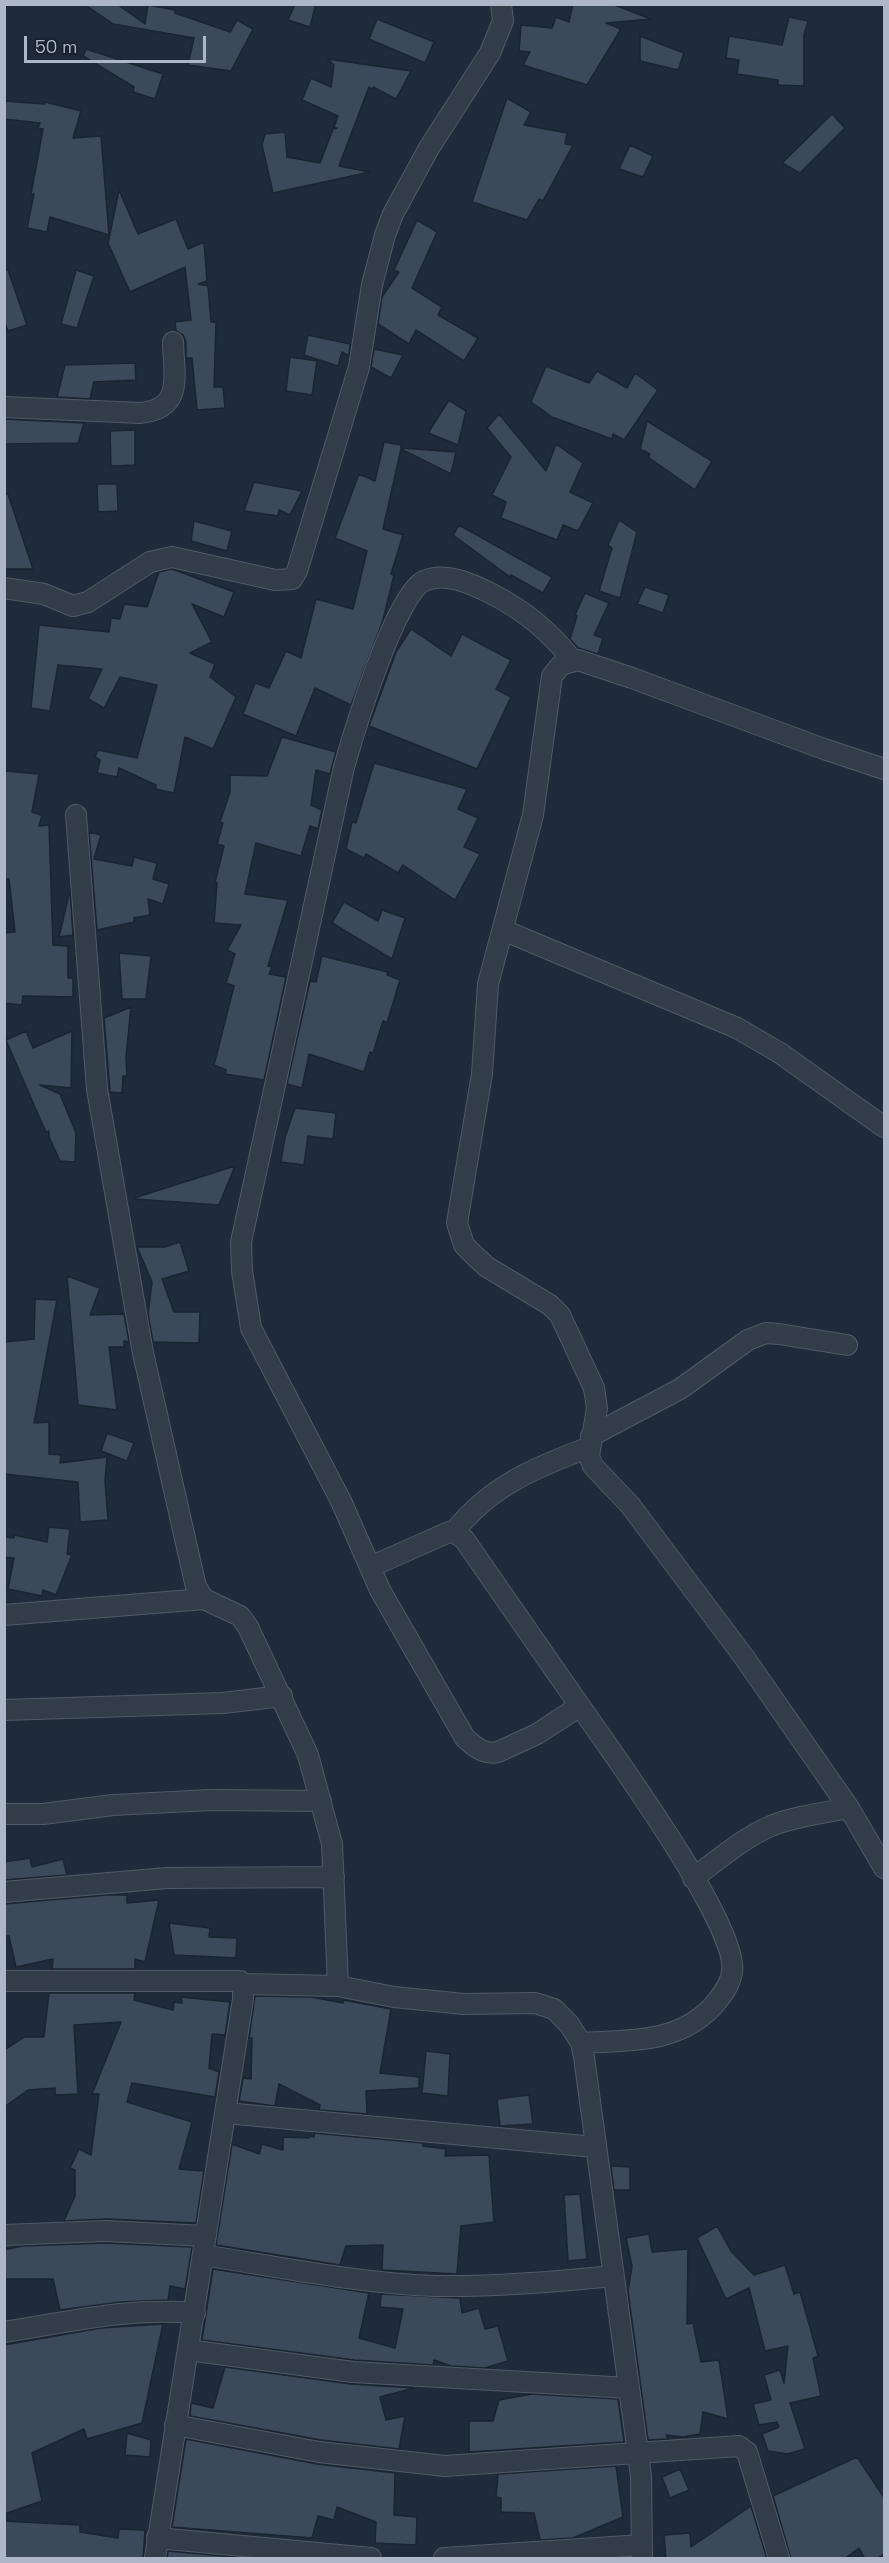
<!DOCTYPE html>
<html>
<head>
<meta charset="utf-8">
<style>
	body { margin:0 }
	#map { position:relative; width:889px; height:2563px; overflow:hidden; background:#1f2b3a; font-family:"Space Grotesk",sans-serif }
	canvas { display:block }
	.frame { position:absolute; inset:0; border:6px solid #adb7c7; pointer-events:none }
	.scale { position:absolute; left:24px; top:36px; width:182px; height:27px; box-sizing:border-box; border:3px solid #adb7c7; border-top:0; padding-left:8px; font-size:18px; line-height:21px; white-space:nowrap; color:#adb7c7; -webkit-text-stroke:4px #19222e; paint-order:stroke }
</style>
</head>
<body>
<div id="map">
<canvas width="889" height="2563"></canvas>
<div class="frame"></div>
<div class="scale">50 m</div>
</div>
<script>
const ctx = document.querySelector('canvas').getContext('2d');
ctx.lineJoin = 'round';
function fillPath(path, color) {
  ctx.fillStyle = color;
  ctx.fill(path, 'evenodd');
}
function stroke(path, color, width, dash) {
  ctx.strokeStyle = color;
  ctx.lineWidth = width;
  ctx.lineCap = dash ? 'butt' : 'round';
  ctx.setLineDash(dash || []);
  ctx.stroke(path);
}
const building = new Path2D(`
	M 84,4 L 117,4 L 145,24 L 148,5 L 175,10 L 175,13 L 230,32 L 237,20 L 253,29 L 231,71 L 188,65 L 194,38 L 113,24 Z
	M 295,4 L 316,4 L 310,27 L 288,20 Z
	M 573,4 L 612,4 L 651,19 L 606,23 L 621,29 L 587,85 L 523,65 L 530,52 L 519,51 L 521,25 L 552,28 L 556,17 L 569,22 Z
	M 789,17 L 808,21 L 804,35 L 804,86 L 778,85 L 778,80 L 737,74 L 739,60 L 726,58 L 729,36 L 782,45 Z
	M 377,19 L 434,42 L 425,63 L 369,39 Z
	M 640,36 L 684,53 L 678,70 L 640,61 Z
	M 86,49 L 163,74 L 155,99 L 133,92 L 134,87 L 83,56 Z
	M 327,59 L 411,71 L 396,99 L 373,87 L 372,89 L 369,87 L 339,166 L 370,172 L 273,193 L 262,145 L 265,134 L 285,132 L 287,157 L 320,163 L 333,129 L 337,128 L 334,127 L 338,116 L 302,100 L 311,78 L 331,87 L 334,65 Z
	M 507,98 L 531,112 L 524,125 L 567,133 L 565,144 L 573,145 L 543,201 L 539,199 L 527,220 L 472,202 Z
	M 4,101 L 45,104 L 45,102 L 81,111 L 73,138 L 101,136 L 109,235 L 50,217 L 47,232 L 27,228 L 34,194 L 31,194 L 43,129 L 38,128 L 40,123 L 4,119 Z
	M 832,114 L 845,128 L 800,173 L 782,163 Z
	M 630,145 L 653,156 L 643,177 L 619,169 Z
	M 119,190 L 138,234 L 176,219 L 188,249 L 204,242 L 207,281 L 198,284 L 208,286 L 211,322 L 216,322 L 214,387 L 223,387 L 225,408 L 197,410 L 192,358 L 186,358 L 186,342 L 183,335 L 176,331 L 175,322 L 191,320 L 185,267 L 130,292 L 108,243 Z
	M 417,220 L 437,232 L 412,288 L 442,307 L 438,315 L 478,338 L 464,361 L 416,330 L 409,344 L 378,324 L 382,297 L 399,272 L 394,270 Z
	M 4,270 L 8,270 L 27,325 L 8,331 L 4,320 Z
	M 76,270 L 94,276 L 77,328 L 61,324 Z
	M 308,335 L 350,344 L 349,356 L 342,352 L 338,366 L 304,355 Z
	M 374,349 L 403,355 L 391,378 L 371,367 Z
	M 290,357 L 317,361 L 312,395 L 286,391 Z
	M 135,363 L 136,380 L 94,382 L 90,399 L 57,397 L 65,365 Z
	M 546,366 L 589,383 L 597,371 L 627,388 L 635,373 L 658,390 L 624,440 L 613,434 L 612,439 L 552,417 L 531,402 Z
	M 449,400 L 466,411 L 458,445 L 428,433 Z
	M 499,414 L 546,471 L 556,444 L 583,463 L 570,492 L 593,503 L 578,531 L 563,525 L 557,540 L 501,518 L 506,502 L 492,495 L 511,457 L 487,428 Z
	M 4,419 L 84,423 L 78,443 L 4,444 Z
	M 647,421 L 712,461 L 695,490 L 648,457 L 650,454 L 640,449 Z
	M 135,430 L 135,465 L 111,466 L 110,431 Z
	M 384,442 L 401,445 L 401,448 L 456,452 L 451,474 L 401,449 L 383,529 L 403,535 L 391,574 L 394,575 L 383,620 L 351,705 L 315,688 L 296,736 L 243,714 L 255,683 L 269,688 L 286,651 L 301,658 L 316,599 L 353,609 L 367,551 L 335,538 L 359,474 L 375,481 Z
	M 254,482 L 302,491 L 290,515 L 279,510 L 278,516 L 244,511 Z
	M 97,484 L 117,484 L 118,511 L 98,512 Z
	M 4,494 L 8,494 L 33,569 L 4,569 Z
	M 619,520 L 637,532 L 620,598 L 599,591 L 612,548 L 608,545 Z
	M 194,521 L 232,531 L 227,551 L 191,541 Z
	M 459,525 L 552,577 L 543,593 L 511,575 L 510,577 L 453,535 Z
	M 172,569 L 234,592 L 224,617 L 192,604 L 212,642 L 190,653 L 215,664 L 210,677 L 236,697 L 213,749 L 185,737 L 174,793 L 155,789 L 156,785 L 119,768 L 117,777 L 97,773 L 100,760 L 95,757 L 98,750 L 137,758 L 157,685 L 120,677 L 104,708 L 88,699 L 102,669 L 58,665 L 50,711 L 31,708 L 39,625 L 109,632 L 111,618 L 120,619 L 124,604 L 147,607 L 159,572 Z
	M 645,587 L 669,595 L 663,613 L 637,604 Z
	M 585,593 L 609,603 L 594,635 L 603,638 L 598,654 L 578,648 L 570,639 L 577,616 L 575,615 Z
	M 411,629 L 451,656 L 462,634 L 511,660 L 496,689 L 511,697 L 477,769 L 369,726 L 396,652 Z
	M 282,737 L 336,752 L 330,774 L 316,770 L 311,805 L 322,810 L 318,829 L 310,826 L 301,856 L 256,843 L 245,894 L 288,900 L 268,966 L 272,967 L 269,974 L 286,977 L 264,1080 L 225,1074 L 226,1070 L 214,1065 L 234,986 L 226,983 L 235,954 L 227,950 L 241,925 L 214,923 L 217,883 L 215,882 L 224,846 L 217,844 L 223,823 L 220,822 L 230,792 L 230,775 L 267,776 Z
	M 374,763 L 467,789 L 458,809 L 478,818 L 464,847 L 480,854 L 455,900 L 403,865 L 398,873 L 366,854 L 364,858 L 346,849 L 352,822 L 356,823 Z
	M 4,771 L 39,774 L 32,812 L 42,815 L 39,826 L 49,825 L 53,945 L 68,946 L 68,978 L 73,978 L 73,997 L 23,996 L 22,1005 L 4,1003 L 4,933 L 15,932 L 9,879 L 4,879 Z
	M 89,832 L 101,835 L 94,859 L 132,866 L 134,857 L 157,863 L 153,879 L 169,884 L 163,904 L 148,899 L 150,915 L 134,918 L 134,922 L 97,930 Z
	M 70,890 L 73,935 L 59,937 Z
	M 344,902 L 378,921 L 382,910 L 405,918 L 392,959 L 332,923 Z
	M 119,953 L 151,956 L 146,999 L 122,999 Z
	M 322,956 L 388,972 L 387,975 L 400,980 L 387,1023 L 383,1021 L 373,1053 L 370,1052 L 364,1072 L 309,1054 L 302,1088 L 287,1084 L 310,981 L 316,982 Z
	M 131,1007 L 126,1057 L 127,1076 L 123,1076 L 122,1093 L 110,1092 L 104,1018 Z
	M 26,1031 L 33,1048 L 72,1031 L 71,1088 L 40,1085 L 60,1094 L 76,1133 L 75,1162 L 60,1161 L 49,1137 L 49,1131 L 46,1132 L 37,1112 L 6,1040 Z
	M 295,1108 L 336,1113 L 333,1139 L 308,1136 L 304,1165 L 281,1162 L 285,1137 Z
	M 235,1166 L 219,1205 L 134,1199 L 134,1198 Z
	M 180,1242 L 189,1271 L 162,1279 L 174,1312 L 200,1312 L 199,1343 L 153,1342 L 148,1314 L 152,1282 L 137,1247 L 165,1247 Z
	M 67,1276 L 100,1288 L 90,1315 L 124,1314 L 129,1342 L 124,1341 L 124,1347 L 109,1347 L 117,1410 L 78,1405 Z
	M 35,1299 L 57,1300 L 34,1423 L 49,1422 L 49,1454 L 61,1455 L 60,1463 L 107,1457 L 105,1481 L 108,1520 L 80,1522 L 78,1482 L 4,1474 L 4,1342 L 34,1339 Z
	M 107,1433 L 134,1443 L 127,1461 L 101,1451 Z
	M 49,1527 L 70,1529 L 67,1554 L 72,1555 L 56,1595 L 43,1590 L 42,1596 L 8,1589 L 14,1558 L 4,1557 L 4,1537 L 14,1538 L 14,1535 L 47,1542 Z
	M 30,1858 L 32,1867 L 63,1859 L 67,1875 L 4,1880 L 4,1862 Z
	M 107,1895 L 127,1895 L 127,1903 L 159,1900 L 145,1962 L 135,1959 L 135,1969 L 52,1969 L 53,1959 L 16,1967 L 9,1936 L 4,1936 L 4,1904 Z
	M 169,1923 L 210,1928 L 209,1937 L 237,1938 L 236,1958 L 174,1955 Z
	M 49,1993 L 135,1993 L 134,2000 L 173,2010 L 174,2002 L 182,2003 L 181,1997 L 230,2002 L 225,2035 L 212,2034 L 209,2068 L 219,2072 L 215,2097 L 132,2083 L 127,2102 L 192,2122 L 179,2169 L 204,2171 L 196,2223 L 107,2219 L 64,2221 L 75,2196 L 75,2170 L 70,2168 L 79,2149 L 91,2155 L 99,2094 L 92,2094 L 121,2022 L 74,2025 L 78,2094 L 55,2095 L 55,2088 L 28,2090 L 4,2107 L 4,2050 L 24,2037 L 44,2037 Z
	M 255,1996 L 311,1997 L 343,2003 L 343,2000 L 391,2009 L 380,2073 L 419,2077 L 419,2088 L 366,2091 L 367,2114 L 319,2110 L 320,2105 L 279,2084 L 275,2106 L 239,2101 L 243,2078 L 251,2079 L 252,2038 L 249,2038 Z
	M 426,2051 L 450,2054 L 448,2096 L 422,2093 Z
	M 529,2095 L 533,2124 L 500,2126 L 497,2099 Z
	M 314,2133 L 423,2143 L 423,2146 L 446,2149 L 445,2156 L 489,2155 L 494,2222 L 461,2226 L 457,2274 L 382,2270 L 383,2245 L 346,2246 L 340,2265 L 216,2245 L 232,2144 L 259,2154 L 262,2144 L 283,2150 L 283,2137 L 309,2138 L 309,2136 L 314,2137 Z
	M 611,2166 L 630,2167 L 630,2190 L 614,2190 Z
	M 580,2194 L 587,2259 L 568,2261 L 564,2195 Z
	M 717,2226 L 731,2251 L 754,2275 L 785,2265 L 794,2294 L 800,2292 L 818,2356 L 813,2358 L 821,2396 L 790,2403 L 805,2449 L 787,2454 L 768,2451 L 762,2434 L 779,2427 L 777,2422 L 759,2425 L 753,2404 L 771,2400 L 764,2375 L 780,2370 L 784,2383 L 788,2346 L 765,2351 L 749,2288 L 726,2299 L 697,2238 Z
	M 649,2234 L 652,2252 L 688,2249 L 687,2324 L 693,2323 L 701,2362 L 719,2360 L 728,2419 L 703,2412 L 700,2434 L 682,2437 L 666,2435 L 668,2439 L 648,2440 L 628,2291 L 632,2266 L 626,2238 Z
	M 106,2243 L 192,2247 L 185,2289 L 170,2286 L 168,2300 L 121,2302 L 60,2310 L 53,2279 L 4,2279 L 4,2250 L 22,2246 Z
	M 213,2269 L 369,2293 L 359,2338 L 395,2348 L 403,2309 L 380,2307 L 381,2294 L 460,2298 L 462,2313 L 479,2308 L 485,2329 L 498,2326 L 508,2361 L 485,2368 L 451,2366 L 434,2360 L 433,2365 L 354,2360 L 202,2340 Z
	M 163,2324 L 142,2423 L 87,2439 L 84,2429 L 32,2453 L 42,2501 L 4,2514 L 4,2345 L 101,2328 Z
	M 225,2367 L 351,2384 L 414,2388 L 380,2397 L 386,2420 L 405,2416 L 399,2449 L 321,2440 L 190,2416 L 191,2403 L 213,2408 Z
	M 532,2394 L 618,2399 L 624,2442 L 469,2452 L 469,2421 L 493,2421 L 499,2400 Z
	M 127,2433 L 151,2440 L 150,2457 L 125,2455 Z
	M 186,2439 L 317,2464 L 395,2473 L 394,2515 L 417,2517 L 416,2545 L 375,2543 L 376,2522 L 337,2507 L 334,2520 L 318,2516 L 312,2538 L 172,2527 Z
	M 857,2457 L 885,2499 L 885,2554 L 876,2559 L 865,2559 L 859,2548 L 844,2559 L 791,2559 L 773,2496 Z
	M 616,2466 L 623,2517 L 573,2538 L 540,2540 L 534,2513 L 501,2512 L 501,2498 L 496,2497 L 498,2474 Z
	M 680,2469 L 689,2490 L 670,2498 L 662,2477 Z
	M 751,2506 L 767,2559 L 666,2559 L 664,2535 L 690,2533 L 691,2547 Z
	M 4,2521 L 80,2525 L 80,2532 L 118,2538 L 119,2529 L 145,2530 L 143,2559 L 4,2559 Z
	M 168,2551 L 236,2557 L 167,2559 Z`);
const street = new Path2D(`
	M 4,407 L 140,413 C 184,409 174,376 173,342
	M 4,588 L 44,594 L 73,606 L 88,602 L 150,562 L 172,557 L 275,580 L 292,579 L 297,571 L 359,367 L 372,285 L 385,235 L 393,214 L 429,148 L 490,53 L 503,21 L 501,4
	M 573,661 C 550,631 524,610 490,593 C 472,584 445,571 424,581 C 395,595 354,732 344,767 L 241,1242 L 242,1271 L 251,1328 L 341,1501 L 380,1590 L 465,1738 C 475,1747 484,1755 498,1752 L 537,1734 L 580,1706
	M 884,769 L 824,749 L 632,678 L 578,660 L 561,665 L 552,676 L 533,815 L 488,984 L 482,1074 L 457,1223 L 464,1245 L 476,1257 L 487,1267 L 550,1305 L 560,1315 L 594,1388 L 597,1408 L 589,1456 L 593,1466 L 630,1505 L 744,1657 L 849,1808 L 884,1868
	M 76,815 L 97,1089 L 143,1353 L 196,1587 L 204,1599 L 240,1616 L 248,1627 L 308,1755 L 332,1844 L 338,1986 L 394,1997 L 464,2004 L 535,2003 L 554,2009 L 569,2024 L 581,2043 L 584,2057 L 641,2476 L 642,2558
	M 503,930 L 737,1028 L 780,1053 L 884,1127
	M 591,1436 L 680,1389 L 748,1340 L 766,1333 L 779,1334 L 847,1345
	M 454,1532 C 490,1486 536,1467 590,1447
	M 370,1567 L 449,1532 L 454,1532 L 464,1539 C 501,1593 538,1646 575,1699 C 606,1744 740,1926 732,1972 C 730,1986 721,1997 712,2007 C 677,2044 628,2040 581,2043
	M 4,1615 L 204,1599
	M 4,1710 L 223,1703 L 282,1696
	M 4,1814 L 43,1814 L 113,1805 L 211,1800 L 321,1801
	M 693,1878 C 718,1860 743,1838 771,1826 C 796,1816 823,1813 849,1808
	M 4,1892 L 167,1878 L 334,1877
	M 4,1981 L 240,1981 L 243,1984 L 338,1986
	M 225,2113 L 595,2147
	M 4,2235 L 106,2231 L 206,2236
	M 203,2255 C 279,2267 357,2283 435,2286 C 494,2287 554,2282 613,2276
	M 4,2332 C 70,2322 128,2307 195,2313
	M 188,2350 L 353,2372 L 629,2388
	M 175,2425 L 319,2452 L 445,2466 L 739,2446 L 747,2452 L 779,2558
	M 157,2538 L 371,2558
	M 155,2558 L 243,1999 L 243,1984
	M 444,2558 L 642,2545`);
fillPath(building, '#3b495a');
stroke(building, '#1b2430', 1.5);
stroke(street, '#505a68', 22);
stroke(street, '#333d4a', 20);
</script>
</body>
</html>
